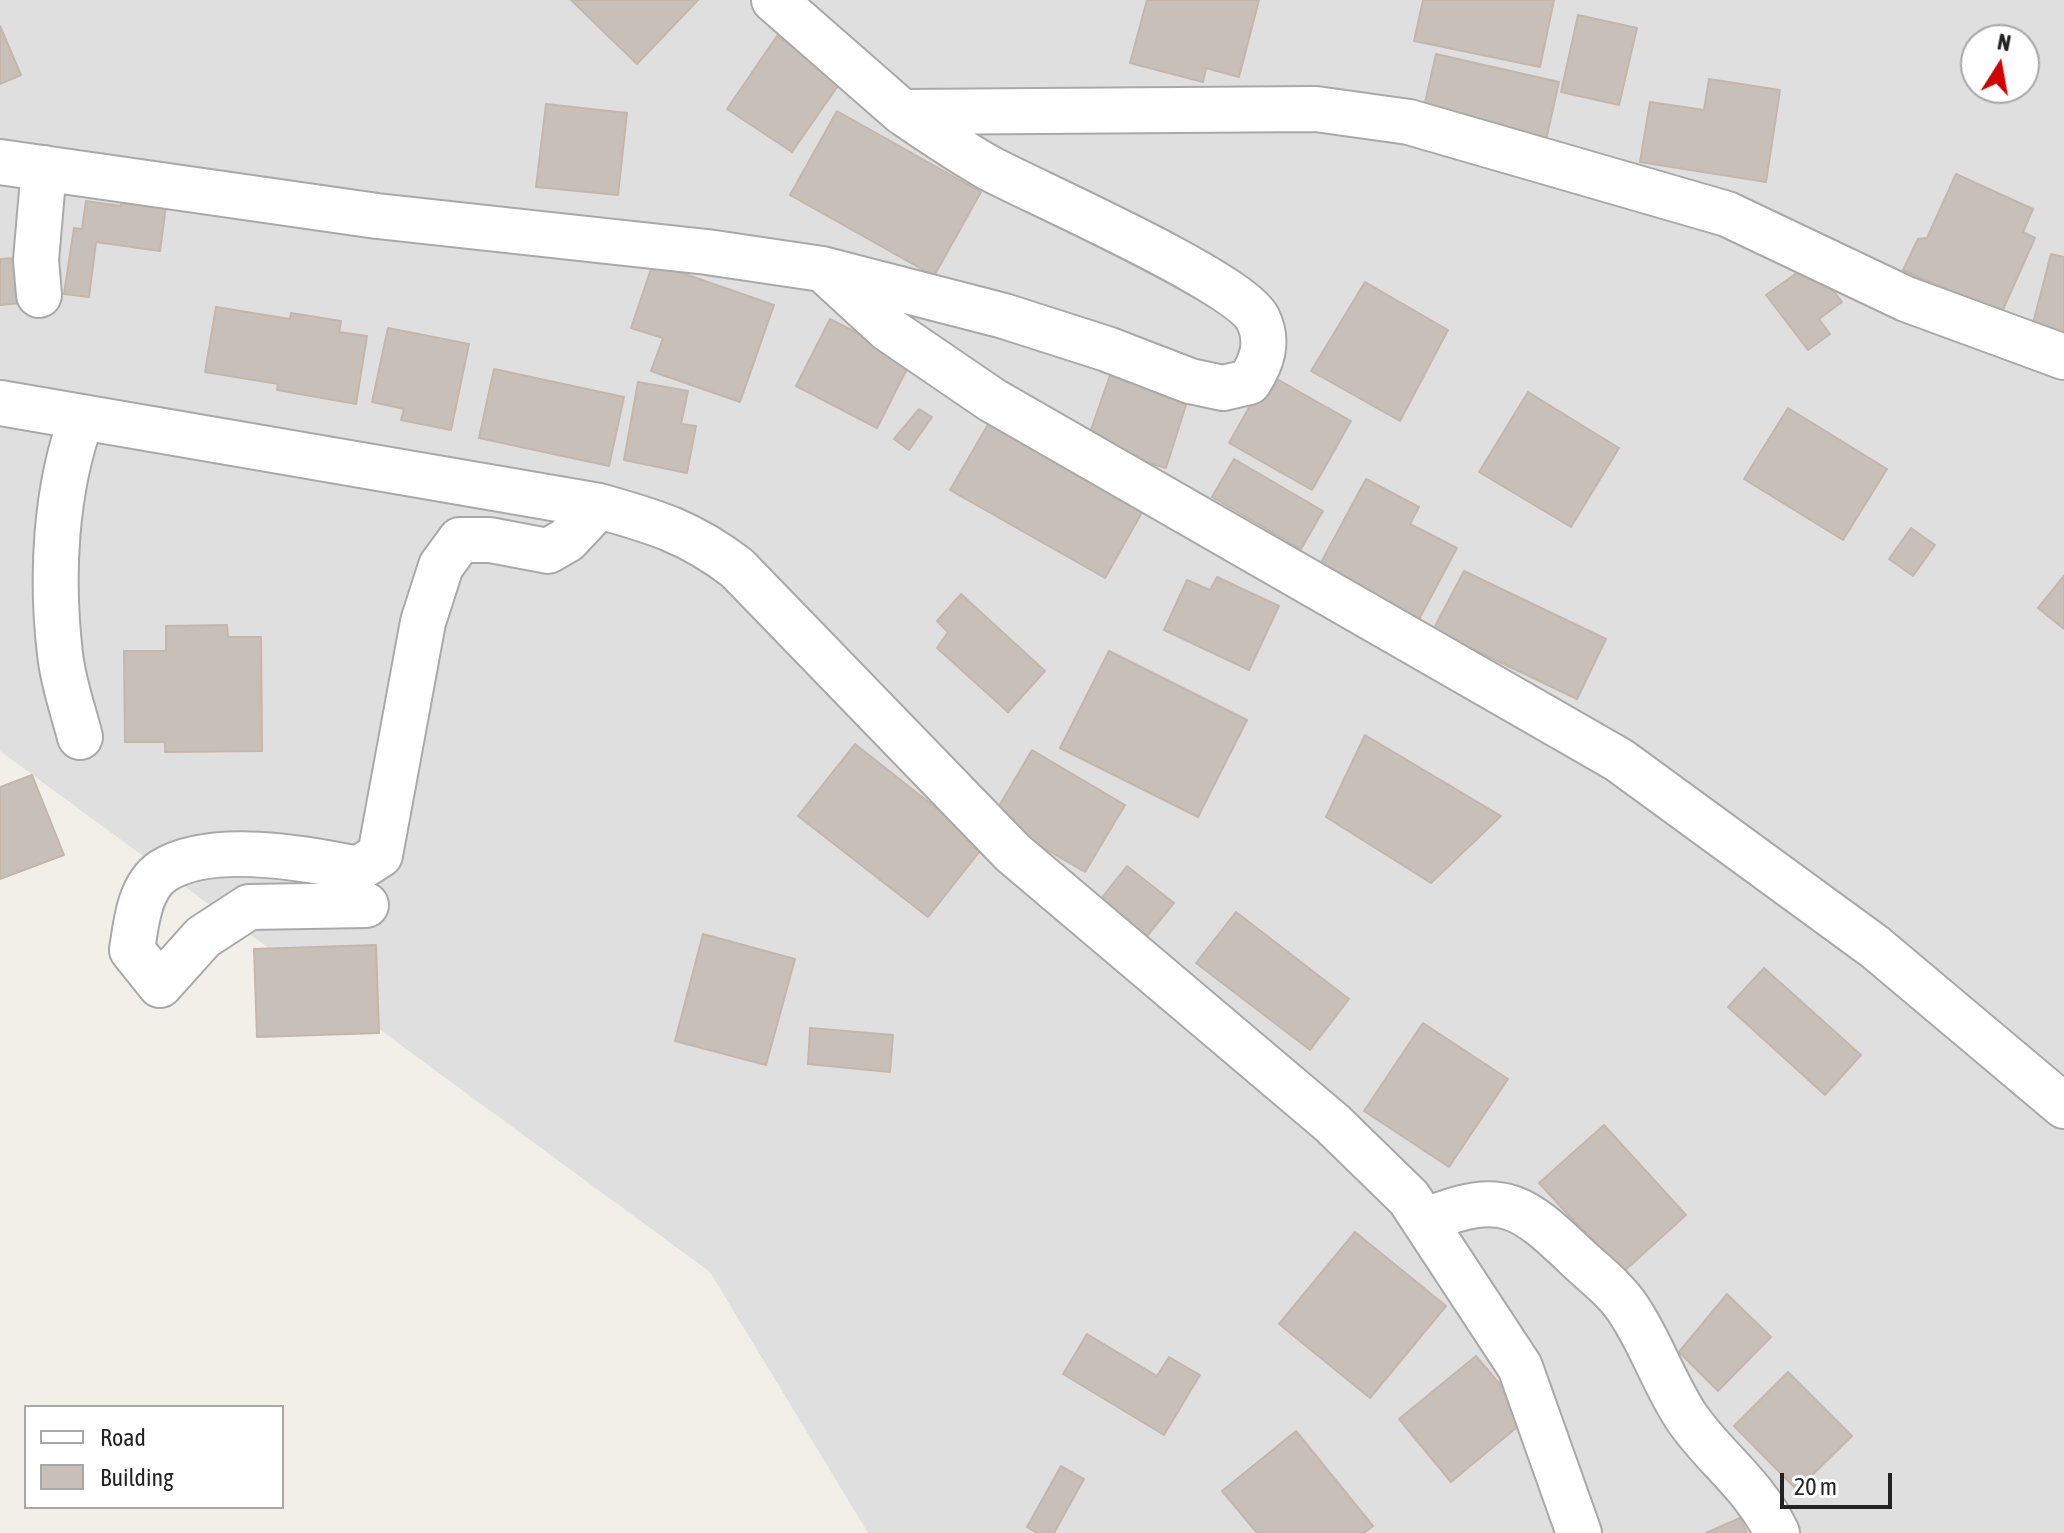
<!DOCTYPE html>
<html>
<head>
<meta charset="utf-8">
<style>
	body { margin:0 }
	#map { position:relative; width:2064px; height:1533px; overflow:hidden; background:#f2efe9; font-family:"Asap Condensed",sans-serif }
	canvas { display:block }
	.legend { position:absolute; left:24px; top:1405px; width:260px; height:104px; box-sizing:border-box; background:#fff; border:2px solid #a7a7a7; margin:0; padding:10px 14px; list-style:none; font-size:24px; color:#222 }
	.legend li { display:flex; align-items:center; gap:16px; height:40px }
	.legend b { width:40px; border:2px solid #a7a7a7 }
	.north { position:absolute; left:1960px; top:24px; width:80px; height:80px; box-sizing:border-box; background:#fff; border:2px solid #a7a7a7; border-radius:50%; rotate:11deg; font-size:22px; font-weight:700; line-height:32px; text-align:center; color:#222 }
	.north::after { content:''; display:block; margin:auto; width:28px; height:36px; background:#d40000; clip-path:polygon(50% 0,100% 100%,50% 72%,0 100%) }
	.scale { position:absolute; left:1780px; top:1473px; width:112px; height:36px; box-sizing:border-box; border:4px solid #222; border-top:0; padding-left:10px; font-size:24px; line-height:28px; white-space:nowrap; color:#222; -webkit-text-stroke:6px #fff; paint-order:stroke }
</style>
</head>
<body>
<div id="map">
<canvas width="2064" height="1533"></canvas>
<ul class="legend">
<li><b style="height:10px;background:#fff"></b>Road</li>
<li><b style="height:22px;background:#c7bfb8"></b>Building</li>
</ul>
<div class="north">N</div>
<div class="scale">20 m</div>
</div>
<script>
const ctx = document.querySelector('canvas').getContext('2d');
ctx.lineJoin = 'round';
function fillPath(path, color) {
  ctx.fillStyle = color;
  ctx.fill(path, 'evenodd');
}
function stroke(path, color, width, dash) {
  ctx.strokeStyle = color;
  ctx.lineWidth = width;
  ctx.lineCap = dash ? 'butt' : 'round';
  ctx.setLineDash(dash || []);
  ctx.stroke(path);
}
const residential = new Path2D(`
	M 0,0 L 2064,0 L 2064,1533 L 868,1533 L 710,1272 L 0,751 ZM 1976,40 L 2024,40 L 2024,88 L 1976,88 Z`);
const building = new Path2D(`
	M 571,0 L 698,0 L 637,64 Z
	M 1147,0 L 1259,0 L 1239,77 L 1206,68 L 1203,82 L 1130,63 Z
	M 1423,0 L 1554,0 L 1540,67 L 1414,41 Z
	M 1578,15 L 1637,28 L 1619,105 L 1561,92 Z
	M 0,26 L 21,75 L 0,84 Z
	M 777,36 L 842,80 L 792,152 L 727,109 Z
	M 1436,54 L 1559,82 L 1546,140 L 1423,111 Z
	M 1709,79 L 1780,90 L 1766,182 L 1640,162 L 1650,102 L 1704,110 Z
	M 546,104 L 627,113 L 618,195 L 536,187 Z
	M 837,111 L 981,192 L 934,276 L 790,195 Z
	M 1956,174 L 2033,209 L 2023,232 L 2035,238 L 2001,314 L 1903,270 L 1918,239 L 1927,238 Z
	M 123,191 L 166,206 L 160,251 L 96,242 L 89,297 L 64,294 L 74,228 L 82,229 L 86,201 L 121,206 Z
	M 2051,254 L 2064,257 L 2064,334 L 2032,327 Z
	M 18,258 L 22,303 L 0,305 L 0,259 Z
	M 1812,262 L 1842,302 L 1819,319 L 1830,334 L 1808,350 L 1766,295 Z
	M 653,263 L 774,305 L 740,402 L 651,371 L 663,338 L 631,328 Z
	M 1365,282 L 1448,330 L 1400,421 L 1311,371 Z
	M 216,307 L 290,319 L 291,313 L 341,321 L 339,332 L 367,336 L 356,404 L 277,390 L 278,384 L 205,372 Z
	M 830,319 L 911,361 L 877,428 L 796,386 Z
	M 388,328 L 469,344 L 451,430 L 401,420 L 404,409 L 372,402 Z
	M 1115,361 L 1192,386 L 1166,468 L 1086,444 Z
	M 494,369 L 624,397 L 609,466 L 479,438 Z
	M 1268,374 L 1351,421 L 1312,490 L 1229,443 Z
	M 638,382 L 688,391 L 681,424 L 696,426 L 687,473 L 624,460 Z
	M 1528,392 L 1619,448 L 1571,527 L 1479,472 Z
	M 1788,408 L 1887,469 L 1843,540 L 1744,479 Z
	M 919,409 L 932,417 L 909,450 L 894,439 Z
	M 990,421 L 1144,509 L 1105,578 L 950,490 Z
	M 1234,459 L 1323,511 L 1301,549 L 1212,497 Z
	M 1366,479 L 1419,507 L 1410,524 L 1457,548 L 1417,623 L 1317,570 Z
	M 1911,528 L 1935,545 L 1913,576 L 1889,559 Z
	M 1464,571 L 1606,639 L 1577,699 L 1433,630 Z
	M 2064,576 L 2064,629 L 2038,608 Z
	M 1217,577 L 1279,606 L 1249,670 L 1164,630 L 1187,580 L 1210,590 Z
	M 961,594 L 1045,671 L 1008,712 L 937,648 L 948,632 L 937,621 Z
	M 227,625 L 228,637 L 261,637 L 262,751 L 165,752 L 165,742 L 125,742 L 124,651 L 166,651 L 166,626 Z
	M 1109,651 L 1247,720 L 1198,817 L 1060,748 Z
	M 1365,735 L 1501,816 L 1431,883 L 1326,817 Z
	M 855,744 L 984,846 L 928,917 L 798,816 Z
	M 1032,750 L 1125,805 L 1085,872 L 992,818 Z
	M 32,775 L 64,855 L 0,879 L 0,787 Z
	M 1127,866 L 1174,903 L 1147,936 L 1100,900 Z
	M 1236,912 L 1349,999 L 1310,1050 L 1196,963 Z
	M 703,934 L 795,959 L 766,1065 L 675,1041 Z
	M 376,945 L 379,1033 L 257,1037 L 254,949 Z
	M 1764,968 L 1861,1055 L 1825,1095 L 1728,1007 Z
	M 1423,1023 L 1508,1079 L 1449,1167 L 1364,1111 Z
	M 810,1028 L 893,1035 L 890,1072 L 808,1064 Z
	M 1604,1125 L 1686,1215 L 1622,1273 L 1539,1183 Z
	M 1355,1232 L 1446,1306 L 1370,1398 L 1279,1324 Z
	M 1727,1294 L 1771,1337 L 1718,1391 L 1679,1352 Z
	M 1087,1334 L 1157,1376 L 1169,1357 L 1200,1375 L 1164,1435 L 1063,1374 Z
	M 1476,1356 L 1528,1418 L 1451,1482 L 1399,1419 Z
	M 1788,1372 L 1852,1436 L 1797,1490 L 1734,1426 Z
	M 1296,1431 L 1373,1526 L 1364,1533 L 1257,1533 L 1222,1491 Z
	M 1061,1466 L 1084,1479 L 1054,1533 L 1037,1533 L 1027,1527 Z
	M 1740,1518 L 1747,1533 L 1706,1533 Z`);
const minor = new Path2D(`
	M 774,0 L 902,112 L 1316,109 L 1409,122 L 1727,214 L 1906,299 L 2064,357
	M 0,162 L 377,216 L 707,252 L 822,269 L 1004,316 L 1107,349 L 1190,381 L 1223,388 L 1249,382 C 1262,362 1269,342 1258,319 C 1238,281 1038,194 989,168 C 959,151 930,131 902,112
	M 826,272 L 888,329 L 992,400 L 1619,760 L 1875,947 L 2064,1106
	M 39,295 L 36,260 L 44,168
	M 0,403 L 599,506 C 656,522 690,532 737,568 L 1013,853 L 1332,1123 L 1409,1198 L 1520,1367 L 1579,1533
	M 80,737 C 73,710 63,682 60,654 C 51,577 55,490 82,417
	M 366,905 L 249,907 L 203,937 L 160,985 L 132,950 C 136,924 139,887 163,871 C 210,841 306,858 358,869 L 380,855 L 423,622 L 441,566 L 460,540 L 490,540 L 548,551 L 567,540 L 599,506
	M 1427,1220 C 1506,1187 1525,1208 1582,1262 C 1600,1278 1620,1294 1632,1315 C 1653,1348 1665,1385 1687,1418 C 1717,1461 1752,1482 1777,1533`);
fillPath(residential, '#e0dfdf');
fillPath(building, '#c7bfb8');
stroke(building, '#c4b6ab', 2);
stroke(minor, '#a9a9a9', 48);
stroke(minor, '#fff', 44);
</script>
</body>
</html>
